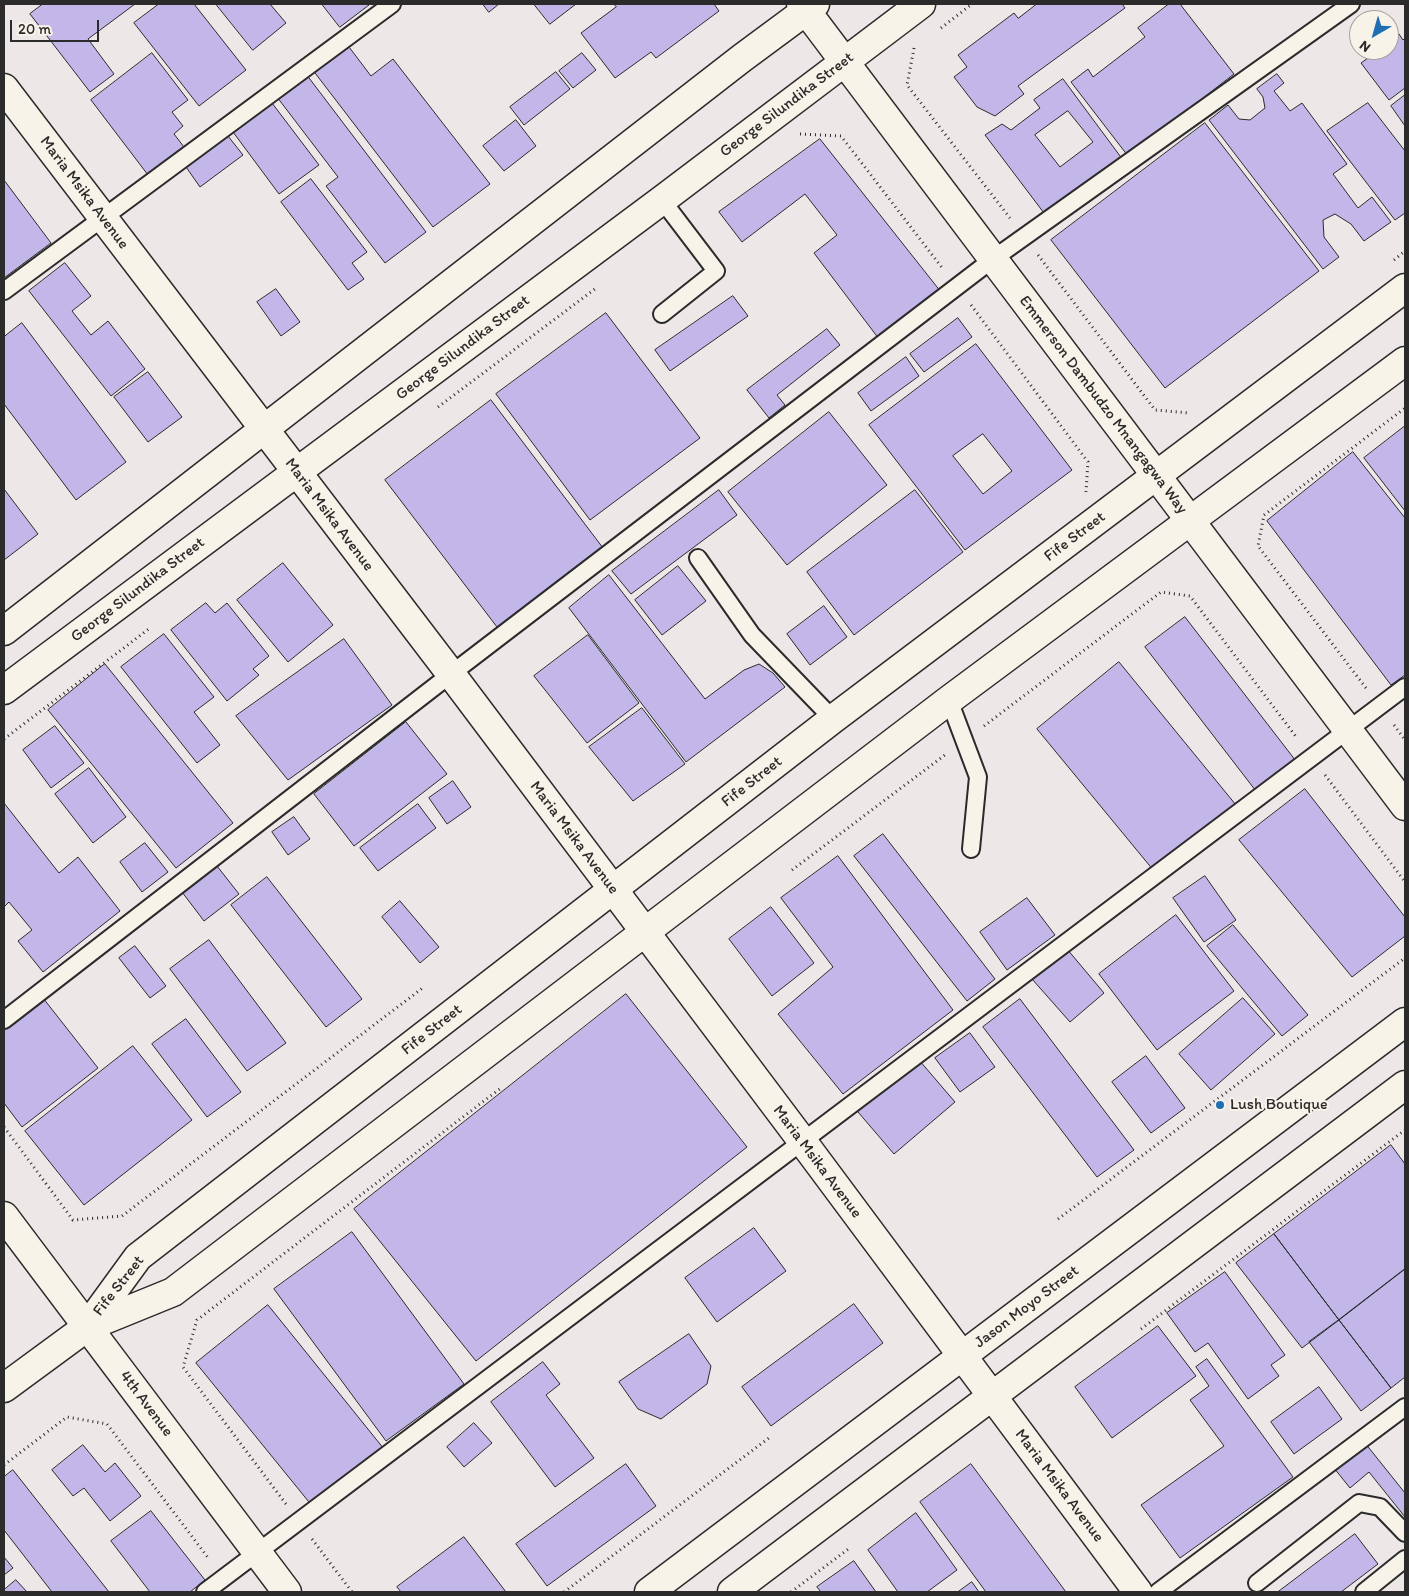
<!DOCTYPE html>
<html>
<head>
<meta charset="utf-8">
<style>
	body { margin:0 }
	#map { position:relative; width:1409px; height:1596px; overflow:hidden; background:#ede7e8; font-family:Itim,sans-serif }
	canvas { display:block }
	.frame { position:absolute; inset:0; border:5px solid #2b2b2b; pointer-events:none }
	.north { position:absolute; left:1349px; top:10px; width:50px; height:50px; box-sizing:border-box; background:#f7f3e8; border:1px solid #a5a39c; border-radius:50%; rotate:218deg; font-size:14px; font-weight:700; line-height:20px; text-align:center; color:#2b2b2b }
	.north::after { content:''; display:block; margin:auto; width:18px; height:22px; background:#1f6fb2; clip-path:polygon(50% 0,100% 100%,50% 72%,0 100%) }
	.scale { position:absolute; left:10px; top:20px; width:89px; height:22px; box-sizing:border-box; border:2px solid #2b2b2b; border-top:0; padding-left:6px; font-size:15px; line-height:18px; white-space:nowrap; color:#2b2b2b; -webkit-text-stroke:4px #f7f3e8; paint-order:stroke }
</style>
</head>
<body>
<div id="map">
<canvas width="1409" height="1596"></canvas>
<div class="frame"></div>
<div class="north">N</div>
<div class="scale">20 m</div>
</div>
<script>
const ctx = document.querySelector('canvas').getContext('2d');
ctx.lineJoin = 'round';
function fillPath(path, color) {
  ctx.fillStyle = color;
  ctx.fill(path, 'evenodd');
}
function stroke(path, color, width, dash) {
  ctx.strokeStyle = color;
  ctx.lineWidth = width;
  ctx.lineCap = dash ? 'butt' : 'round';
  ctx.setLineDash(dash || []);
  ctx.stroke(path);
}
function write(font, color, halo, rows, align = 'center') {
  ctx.font = font + ' Itim,sans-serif';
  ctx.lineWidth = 4;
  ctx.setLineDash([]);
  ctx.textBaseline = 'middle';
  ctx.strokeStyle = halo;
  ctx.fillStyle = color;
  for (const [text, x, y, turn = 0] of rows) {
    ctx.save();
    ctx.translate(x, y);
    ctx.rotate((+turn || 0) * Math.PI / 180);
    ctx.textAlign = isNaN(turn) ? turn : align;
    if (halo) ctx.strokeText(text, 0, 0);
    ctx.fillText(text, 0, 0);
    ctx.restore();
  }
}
const building = new Path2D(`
	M 43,4 L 135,4 L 88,39 L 114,74 L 90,92 L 30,14 Z
	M 159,4 L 194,4 L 246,70 L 199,106 L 134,23 Z
	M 216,4 L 270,4 L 286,23 L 253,50 Z
	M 322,4 L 368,4 L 369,5 L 340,27 Z
	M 483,4 L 499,4 L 489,12 Z
	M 534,4 L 576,4 L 550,24 Z
	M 614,4 L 714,4 L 719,11 L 656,58 L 651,52 L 615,78 L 581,33 L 616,7 Z
	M 1037,4 L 1122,4 L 1125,8 L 1018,86 L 1024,94 L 995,116 L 977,107 L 954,77 L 967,67 L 958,55 L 1014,13 L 1018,18 Z
	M 1169,4 L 1180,4 L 1234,74 L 1128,156 L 1071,82 L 1088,69 L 1093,77 L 1145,37 L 1138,28 Z
	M 1399,34 L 1403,40 L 1405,38 L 1405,88 L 1389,100 L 1361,63 L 1379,50 L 1389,50 L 1389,42 Z
	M 346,43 L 371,76 L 393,59 L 490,184 L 433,227 L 312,69 Z
	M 152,53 L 188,100 L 172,112 L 183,126 L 174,134 L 184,147 L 148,175 L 91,100 Z
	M 582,53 L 596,70 L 573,88 L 559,71 Z
	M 556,72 L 570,89 L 524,125 L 510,107 Z
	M 306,74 L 426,232 L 385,263 L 326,186 L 338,177 L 277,97 Z
	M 1277,74 L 1284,83 L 1274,91 L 1290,111 L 1302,103 L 1347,164 L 1333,174 L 1358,208 L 1372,197 L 1391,222 L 1364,241 L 1351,224 L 1335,214 L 1323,220 L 1324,237 L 1339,257 L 1323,269 L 1209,120 L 1228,105 L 1239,119 L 1250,120 L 1265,108 L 1263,97 L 1257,89 Z
	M 1063,79 L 1123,160 L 1047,217 L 985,135 L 1002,124 L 1011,130 L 1040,108 L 1034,100 ZM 1068,111 L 1093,142 L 1060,167 L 1035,135 Z
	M 1405,95 L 1405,126 L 1391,106 Z
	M 272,103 L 319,165 L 279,194 L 233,132 Z
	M 1368,103 L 1405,151 L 1405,213 L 1395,220 L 1327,131 Z
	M 516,120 L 536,146 L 504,171 L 483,146 Z
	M 1205,123 L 1319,271 L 1165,388 L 1051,240 Z
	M 228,136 L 243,155 L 200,187 L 186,167 Z
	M 820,139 L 941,292 L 879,339 L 814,253 L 837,235 L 805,194 L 742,242 L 719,212 Z
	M 311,179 L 367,252 L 352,263 L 364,279 L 348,290 L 281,202 Z
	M 4,180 L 51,243 L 4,278 Z
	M 65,263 L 91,296 L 72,311 L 91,335 L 108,321 L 145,369 L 111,396 L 29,291 Z
	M 276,289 L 300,322 L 281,336 L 257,302 Z
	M 733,296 L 748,316 L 670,371 L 655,350 Z
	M 606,313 L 700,438 L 590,520 L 496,394 Z
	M 958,318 L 972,337 L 924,372 L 910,354 Z
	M 22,323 L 126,462 L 76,500 L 4,404 L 4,337 Z
	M 827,329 L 840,345 L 777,395 L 785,405 L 769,418 L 747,390 Z
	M 976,344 L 1072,470 L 965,550 L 869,425 ZM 983,434 L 1012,471 L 983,494 L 953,456 Z
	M 906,357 L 919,376 L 871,411 L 858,393 Z
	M 148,372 L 182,417 L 148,442 L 114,397 Z
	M 491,400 L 603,548 L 497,627 L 385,480 Z
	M 829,412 L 887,485 L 787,565 L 728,492 Z
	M 1405,426 L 1405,511 L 1364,458 Z
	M 1353,452 L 1405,518 L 1405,675 L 1391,685 L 1267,521 Z
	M 4,489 L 38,534 L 4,560 Z
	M 719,490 L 737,515 L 631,594 L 612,571 Z
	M 915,490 L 963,552 L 854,635 L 807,572 Z
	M 283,563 L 333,625 L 288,662 L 237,600 Z
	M 678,566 L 706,601 L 662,635 L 635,600 Z
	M 609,575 L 705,699 L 744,670 L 759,664 L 773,673 L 785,687 L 686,762 L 569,608 Z
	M 206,603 L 215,613 L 227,603 L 269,656 L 253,669 L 259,675 L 227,701 L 171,630 Z
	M 824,606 L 847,637 L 810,665 L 787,634 Z
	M 1185,617 L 1299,765 L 1259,795 L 1145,647 Z
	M 164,634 L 214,697 L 194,712 L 220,745 L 197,763 L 121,667 Z
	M 588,635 L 639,703 L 587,743 L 534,676 Z
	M 344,639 L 392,705 L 288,780 L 236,716 Z
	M 1119,662 L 1236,805 L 1154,871 L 1037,729 Z
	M 105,664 L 233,823 L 176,868 L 48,710 Z
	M 642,708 L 685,764 L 633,801 L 589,747 Z
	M 406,722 L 447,774 L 354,846 L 314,794 Z
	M 55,726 L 84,763 L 51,788 L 23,750 Z
	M 89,768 L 126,817 L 93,843 L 55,794 Z
	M 453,781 L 471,807 L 447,824 L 429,798 Z
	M 1305,789 L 1405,917 L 1405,936 L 1352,977 L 1239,840 Z
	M 4,803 L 59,873 L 78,857 L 120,911 L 43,972 L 18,941 L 32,930 L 9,902 L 4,907 Z
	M 418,804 L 436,828 L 378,871 L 360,848 Z
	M 294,817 L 310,839 L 288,855 L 272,832 Z
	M 883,834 L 995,979 L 967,1001 L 854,856 Z
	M 145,843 L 168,872 L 142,892 L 120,862 Z
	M 838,856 L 953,1010 L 843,1094 L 778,1014 L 833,967 L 781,898 Z
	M 217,866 L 239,894 L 204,921 L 182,892 Z
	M 1205,876 L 1236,920 L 1204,942 L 1173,898 Z
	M 267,877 L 362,999 L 326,1027 L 231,905 Z
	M 1027,898 L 1055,935 L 1007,970 L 980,932 Z
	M 400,901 L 439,947 L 420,963 L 382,917 Z
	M 771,907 L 814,963 L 772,996 L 729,939 Z
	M 1176,915 L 1234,991 L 1157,1050 L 1099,974 Z
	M 1233,925 L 1308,1015 L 1282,1036 L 1207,946 Z
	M 209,940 L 286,1043 L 247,1071 L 170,969 Z
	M 135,946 L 166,986 L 150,998 L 119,958 Z
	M 1067,949 L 1104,993 L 1070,1022 L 1032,979 Z
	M 626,994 L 747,1147 L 476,1361 L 354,1209 Z
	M 43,998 L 98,1068 L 22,1127 L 4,1103 L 4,1028 Z
	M 1243,998 L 1275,1034 L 1211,1090 L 1179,1054 Z
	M 1020,999 L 1134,1150 L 1097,1177 L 983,1027 Z
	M 186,1019 L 241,1092 L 207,1117 L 152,1044 Z
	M 970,1033 L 995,1067 L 960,1092 L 935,1058 Z
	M 133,1046 L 192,1120 L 84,1205 L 25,1131 Z
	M 1146,1056 L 1185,1108 L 1151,1133 L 1112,1082 Z
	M 919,1060 L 955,1102 L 894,1154 L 858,1112 Z
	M 1391,1145 L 1405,1164 L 1405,1269 L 1339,1320 L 1274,1234 Z
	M 754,1228 L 786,1271 L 717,1322 L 685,1278 Z
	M 352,1232 L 464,1384 L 386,1441 L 274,1289 Z
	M 1274,1234 L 1339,1320 L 1302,1348 L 1236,1263 Z
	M 1405,1269 L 1405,1377 L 1391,1388 L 1339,1320 Z
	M 1225,1272 L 1285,1355 L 1271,1365 L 1279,1376 L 1248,1399 L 1208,1343 L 1195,1352 L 1167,1313 Z
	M 854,1304 L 883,1343 L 771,1426 L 742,1387 Z
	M 268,1305 L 384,1449 L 313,1507 L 196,1363 Z
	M 1339,1320 L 1391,1388 L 1361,1411 L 1309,1342 Z
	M 1158,1326 L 1196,1376 L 1112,1438 L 1075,1387 Z
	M 689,1334 L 711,1366 L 707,1384 L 661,1419 L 638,1409 L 619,1382 Z
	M 1207,1359 L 1293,1477 L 1180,1558 L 1141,1505 L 1224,1446 L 1190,1400 L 1209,1386 L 1196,1367 Z
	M 543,1362 L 560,1384 L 546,1395 L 594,1458 L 555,1487 L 491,1402 Z
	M 1319,1387 L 1342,1419 L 1294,1454 L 1271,1422 Z
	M 474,1423 L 492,1443 L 464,1467 L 447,1447 Z
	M 1365,1443 L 1405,1493 L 1405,1517 L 1369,1472 L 1350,1488 L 1334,1468 Z
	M 83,1445 L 105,1472 L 115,1463 L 141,1496 L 110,1521 L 84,1488 L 73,1496 L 52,1470 Z
	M 626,1464 L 656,1506 L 547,1586 L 516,1544 Z
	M 971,1464 L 1066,1592 L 986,1592 L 920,1502 Z
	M 13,1470 L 109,1592 L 52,1592 L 4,1530 L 4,1477 Z
	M 151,1511 L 205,1580 L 190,1592 L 150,1592 L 111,1541 Z
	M 916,1513 L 957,1570 L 927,1592 L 898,1592 L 868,1550 Z
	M 1355,1534 L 1378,1564 L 1341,1592 L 1278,1592 Z
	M 464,1537 L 506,1592 L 401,1592 L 397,1587 Z
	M 4,1557 L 13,1568 L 4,1575 Z
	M 854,1561 L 876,1592 L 821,1592 L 817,1587 Z
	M 16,1580 L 27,1592 L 4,1592 L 4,1590 Z
	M 972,1582 L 979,1592 L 958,1592 Z`);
const path = new Path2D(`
	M 941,28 L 972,4
	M 914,48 L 907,85 L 1010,218
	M 800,134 L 841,136 L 943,269
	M 1038,255 L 1155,410 L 1189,413
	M 1394,260 L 1405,251
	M 971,305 L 1088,462 L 1086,492
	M 438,407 L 595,289
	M 1366,688 L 1258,546 L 1264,515 L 1405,408
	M 1394,725 L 1405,740
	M 984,726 L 1161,592 L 1190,596 L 1297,738
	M 4,739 L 150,628
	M 1325,775 L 1405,882
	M 792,870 L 945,755
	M 4,1127 L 73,1220 L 122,1216 L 424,987
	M 1058,1219 L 1405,958
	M 1141,1329 L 1405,1130
	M 4,1465 L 67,1417 L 107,1424 L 209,1559
	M 286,1504 L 183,1367 L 197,1320 L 501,1088
	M 312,1539 L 352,1592
	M 564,1592 L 769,1438
	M 791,1592 L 851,1547`);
const service = new Path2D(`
	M 662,200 L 716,271 L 662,314
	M 4,291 L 392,4
	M 698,558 L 752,635 L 833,719
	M 949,700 L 978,777 L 971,849
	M 4,1020 L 451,674 L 993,259 L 1351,4
	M 1257,1583 L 1359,1503 L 1380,1507 L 1405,1533
	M 205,1592 L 1405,687
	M 1158,1592 L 1405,1407
	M 1364,1592 L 1405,1559`);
const minor = new Path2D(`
	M 801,4 L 1405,806
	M 4,88 L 451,674 L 803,1142 L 1138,1592
	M 4,631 L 742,58 L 815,4
	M 4,690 L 662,200 L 921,4
	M 4,1216 L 287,1592
	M 649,1592 L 1405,1022
	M 732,1592 L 1405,1085`);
const tertiary = new Path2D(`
	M 87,1327 L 138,1257 L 833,719 L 1405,288
	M 4,1388 L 87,1327 L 173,1292 L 949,700 L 1405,361`);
const markers = [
	[1220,1105,5,"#1f6fb2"]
];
const streetNames = [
	["George Silundika Street",787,105,-37],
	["Maria Msika Avenue",84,193,53],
	["George Silundika Street",463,348,-37],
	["Emmerson Dambudzo Mnangagwa Way",1103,405,53],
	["Maria Msika Avenue",329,515,53],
	["Fife Street",1075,537,-37],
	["George Silundika Street",138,590,-37],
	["Fife Street",752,782,-38],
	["Maria Msika Avenue",574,838,53],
	["Fife Street",432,1030,-38],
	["Maria Msika Avenue",817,1162,53],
	["Fife Street",119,1286,-52],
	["Jason Moyo Street",1027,1307,-37],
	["4th Avenue",146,1404,53],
	["Maria Msika Avenue",1059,1486,53]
];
const poiNames = [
	["Lush Boutique",1230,1105]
];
fillPath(building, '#c3b7e9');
stroke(building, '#2b2b2b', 1);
stroke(service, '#2b2b2b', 20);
stroke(minor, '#2b2b2b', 31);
stroke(tertiary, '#2b2b2b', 31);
stroke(path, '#2b2b2b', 3, [1, 4]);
stroke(service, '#f7f3e8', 16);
stroke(minor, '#f7f3e8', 28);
stroke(tertiary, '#f7f3e8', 28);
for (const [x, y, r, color] of markers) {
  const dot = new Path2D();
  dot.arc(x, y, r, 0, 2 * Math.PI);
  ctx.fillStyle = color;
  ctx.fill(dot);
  stroke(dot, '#f7f3e8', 2);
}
write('16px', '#2b2b2b', '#f7f3e8', streetNames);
write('16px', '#2b2b2b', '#f7f3e8', poiNames, 'left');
</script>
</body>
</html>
